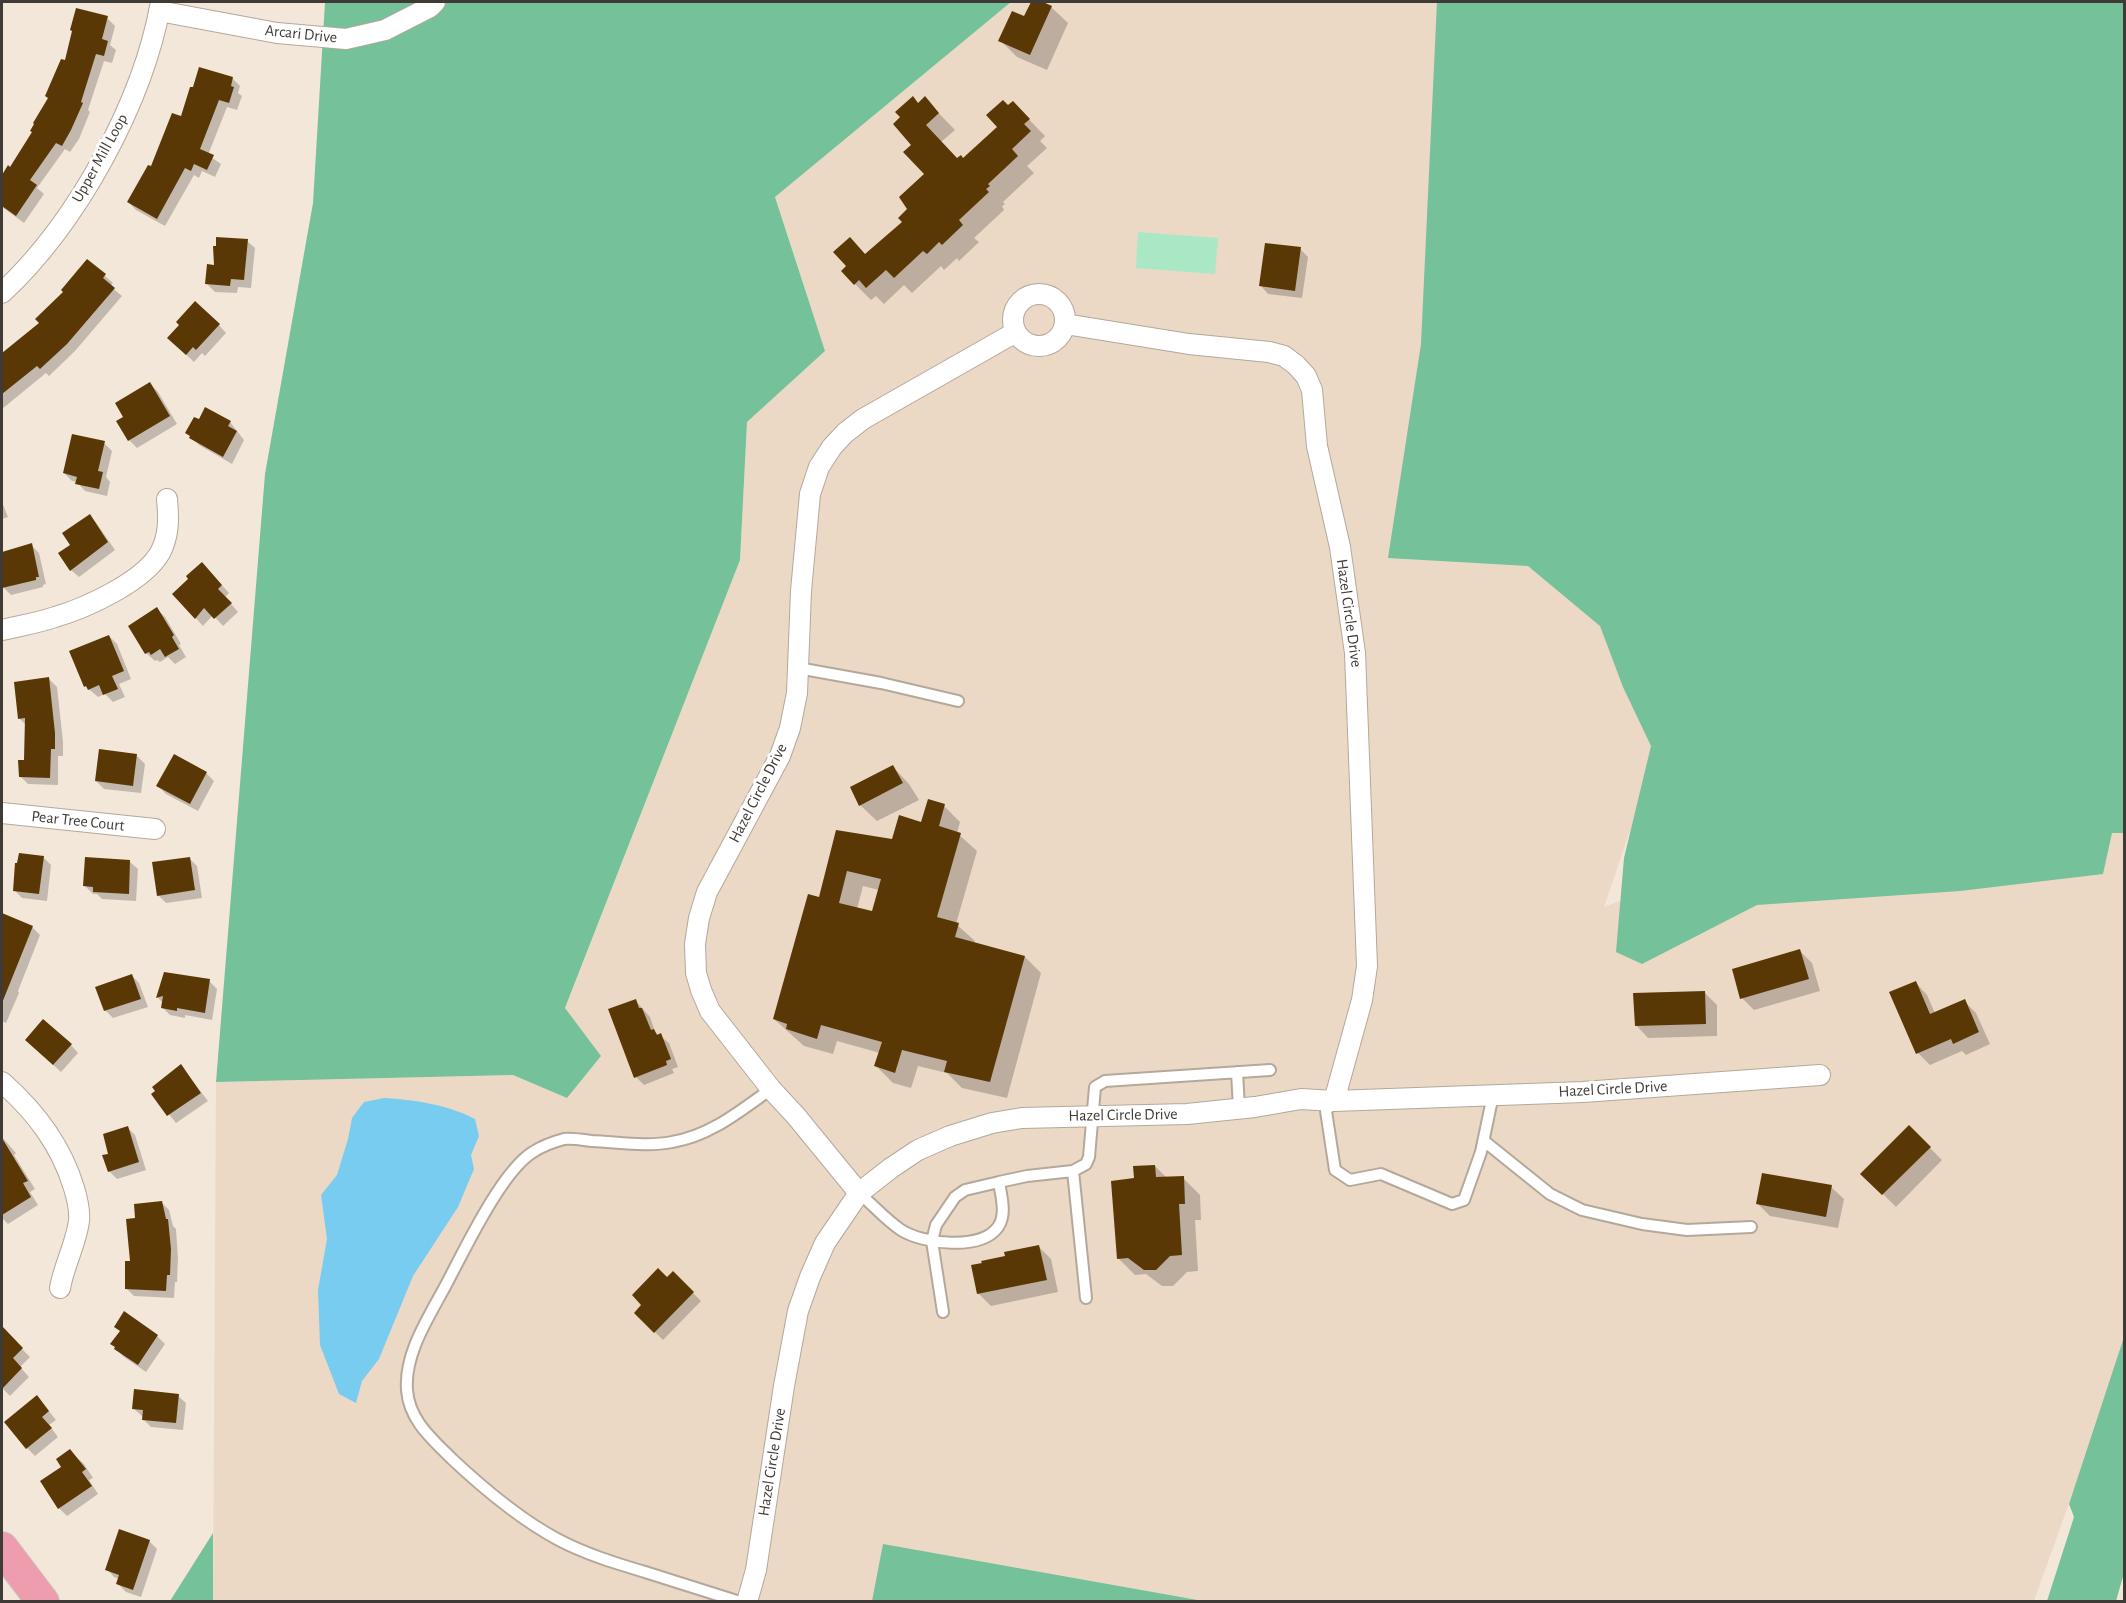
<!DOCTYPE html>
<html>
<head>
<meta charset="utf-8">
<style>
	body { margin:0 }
	#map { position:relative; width:2126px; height:1603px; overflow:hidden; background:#f3e7d9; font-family:"Alegreya Sans",sans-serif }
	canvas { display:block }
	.frame { position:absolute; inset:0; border:3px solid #3f3a35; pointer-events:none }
</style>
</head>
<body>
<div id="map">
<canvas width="2126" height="1603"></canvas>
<div class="frame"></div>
</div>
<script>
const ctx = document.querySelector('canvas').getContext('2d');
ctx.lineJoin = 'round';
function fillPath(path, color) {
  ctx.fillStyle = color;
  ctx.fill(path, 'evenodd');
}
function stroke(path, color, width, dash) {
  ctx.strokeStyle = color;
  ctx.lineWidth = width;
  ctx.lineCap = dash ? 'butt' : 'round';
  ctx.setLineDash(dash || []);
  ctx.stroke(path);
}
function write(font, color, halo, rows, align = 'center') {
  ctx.font = font + ' "Alegreya Sans",sans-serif';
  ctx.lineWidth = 6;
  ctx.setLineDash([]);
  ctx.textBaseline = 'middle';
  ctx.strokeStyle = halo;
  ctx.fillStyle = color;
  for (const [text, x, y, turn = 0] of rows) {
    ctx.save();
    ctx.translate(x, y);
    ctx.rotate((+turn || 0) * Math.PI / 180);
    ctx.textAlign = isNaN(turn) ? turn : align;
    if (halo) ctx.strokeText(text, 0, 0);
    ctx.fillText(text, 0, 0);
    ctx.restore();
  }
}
const built = new Path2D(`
	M 1011,2 L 1513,2 L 1666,725 L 1604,907 L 1743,854 L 2124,781 L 2124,1350 L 2034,1601 L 213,1602 L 216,1082 L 513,1075 L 567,1098 L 601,1056 L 565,1009 L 740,560 L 747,422 L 825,351 L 775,197 Z`);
const green = new Path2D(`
	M 1138,232 L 1218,238 L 1215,274 L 1136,268 Z`);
const forest = new Path2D(`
	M 325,2 L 1011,2 L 775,197 L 825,351 L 747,422 L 740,560 L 565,1008 L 601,1056 L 567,1098 L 513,1075 L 216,1082 L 265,474 L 313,203 Z
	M 1437,2 L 2124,2 L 2124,833 L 2112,833 L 2103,874 L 1960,891 L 1757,905 L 1642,964 L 1616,952 L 1624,858 L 1651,746 L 1623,687 L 1600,626 L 1528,566 L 1388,558 L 1421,344 Z
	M 2124,1337 L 2124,1573 L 2116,1601 L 2047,1601 L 2074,1517 L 2069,1504 Z
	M 213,1533 L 213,1601 L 170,1601 Z
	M 883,1544 L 1203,1601 L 872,1601 Z`);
const water = new Path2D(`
	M 384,1098 C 415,1100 446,1104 475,1119 L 479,1136 L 471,1155 L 474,1169 L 458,1207 L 413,1276 L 379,1359 L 362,1381 L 356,1403 L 339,1394 L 320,1345 L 318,1290 L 327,1239 L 321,1195 L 337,1175 L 348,1139 L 352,1118 L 364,1102 Z`);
const shadow = new Path2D(`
	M 1032,2 L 1039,2 L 1051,7 L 1068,23 L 1047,70 L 1017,57 L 1000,40 L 1025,18 Z
	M 107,18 L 115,26 L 110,45 L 116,50 L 112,63 L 104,61 L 88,110 L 90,112 L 79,139 L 70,152 L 65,149 L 37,188 L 44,194 L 24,223 L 2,207 L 2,178 L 9,167 L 11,169 L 33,132 L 66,63 Z
	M 232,78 L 240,86 L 238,93 L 242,96 L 237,110 L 227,107 L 208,155 L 221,164 L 215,177 L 202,171 L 199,178 L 194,175 L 165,226 L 136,210 L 128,202 L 152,169 L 182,118 Z
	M 925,99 L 955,130 L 941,142 L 957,159 L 964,160 L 999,127 L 1009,107 L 1013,103 L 1045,136 L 1040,141 L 1047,148 L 1027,166 L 1034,173 L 1003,202 L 1005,204 L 1002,206 L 1004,210 L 974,238 L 979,242 L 959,261 L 957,258 L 944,270 L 941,266 L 912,293 L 904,285 L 884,304 L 876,296 L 871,300 L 855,284 L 866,256 L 904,222 L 926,174 L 913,145 L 919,104 Z
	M 247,241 L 255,248 L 251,288 L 238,287 L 237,293 L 215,292 L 207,284 Z
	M 1300,249 L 1308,257 L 1302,298 L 1268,294 L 1261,286 Z
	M 88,261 L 113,283 L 110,286 L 122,296 L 75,351 L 49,376 L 46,373 L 2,409 L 2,352 L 5,353 L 42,324 Z
	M 219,325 L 226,333 L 205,356 L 202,353 L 194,362 L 177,346 Z
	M 150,384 L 158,392 L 177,424 L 137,448 L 129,440 L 125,418 Z
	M 230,422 L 244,440 L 232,464 L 199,445 L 191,437 Z
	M 104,443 L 112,451 L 106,477 L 110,482 L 107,496 L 85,491 L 77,482 L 72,481 L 64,473 Z
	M 2,502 L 8,517 L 2,519 Z
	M 90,516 L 97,524 L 115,550 L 79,577 L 71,570 L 72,545 Z
	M 31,545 L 39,553 L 46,584 L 43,585 L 43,587 L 11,595 L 3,587 L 2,553 Z
	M 210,572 L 229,593 L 225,597 L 238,612 L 223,626 L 213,615 L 203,626 L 174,594 Z
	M 157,609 L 165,617 L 181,644 L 179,645 L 186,657 L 175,664 L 168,657 L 160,662 L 157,660 L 155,661 L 147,654 L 130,626 Z
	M 109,636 L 117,644 L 131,679 L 119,684 L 125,697 L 113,702 L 105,694 L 98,697 L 85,686 Z
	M 49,679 L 57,687 L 63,742 L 63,756 L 58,756 L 58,785 L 28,784 L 20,776 L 25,761 L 26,725 L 19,718 Z
	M 137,756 L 145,764 L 141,793 L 104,789 L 96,781 Z
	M 893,767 L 909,784 L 919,800 L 877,821 L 860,805 Z
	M 206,773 L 214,781 L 198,811 L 166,794 L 158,786 Z
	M 944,806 L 960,822 L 957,833 L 977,851 L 956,924 L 975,941 L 974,944 L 1025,957 L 1041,973 L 1007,1098 L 962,1088 L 947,1073 L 918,1066 L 911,1088 L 893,1083 L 876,1066 L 880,1053 L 837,1041 L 833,1054 L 804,1046 L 774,1019 L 820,899 L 837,831 L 893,841 L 922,823 ZM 863,886 L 879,890 L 873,913 L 857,909 Z
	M 43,857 L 51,865 L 47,901 L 22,898 L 14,890 Z
	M 189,858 L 197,866 L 202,898 L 166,903 L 158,895 Z
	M 130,862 L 138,869 L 136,901 L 102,899 L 97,894 L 93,894 L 85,886 Z
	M 4,915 L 32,927 L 40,935 L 18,991 L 19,993 L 6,1023 L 2,1021 L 2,921 Z
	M 1800,951 L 1812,963 L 1820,991 L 1754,1010 L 1742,998 Z
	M 165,974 L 209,981 L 217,989 L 212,1020 L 185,1015 L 185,1018 L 170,1015 L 162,1007 L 163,1003 L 158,998 Z
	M 131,975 L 139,983 L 148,1007 L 113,1018 L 105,1010 Z
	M 1915,982 L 1927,995 L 1935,1013 L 1964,1001 L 1976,1013 L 1990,1044 L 1966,1055 L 1962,1051 L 1930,1065 L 1918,1053 Z
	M 1704,992 L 1717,1005 L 1717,1036 L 1648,1038 L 1636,1025 Z
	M 635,1000 L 650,1017 L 655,1032 L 669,1043 L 678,1067 L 672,1069 L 674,1073 L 644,1085 L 636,1077 Z
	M 71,1045 L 78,1053 L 61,1072 L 35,1048 Z
	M 181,1066 L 208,1101 L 176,1123 L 153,1094 Z
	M 127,1127 L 135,1135 L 146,1170 L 117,1179 L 109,1171 L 110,1155 Z
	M 1909,1127 L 1942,1160 L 1896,1207 L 1863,1174 Z
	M 2,1137 L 16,1153 L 14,1155 L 35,1189 L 30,1192 L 38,1205 L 8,1224 L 2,1218 Z
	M 1155,1166 L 1167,1178 L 1183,1178 L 1200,1195 L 1201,1220 L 1195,1220 L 1198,1271 L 1187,1272 L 1173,1286 L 1162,1286 L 1146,1274 L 1135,1275 L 1118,1258 L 1135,1180 Z
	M 1831,1187 L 1844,1199 L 1838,1228 L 1770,1216 L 1758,1204 Z
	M 161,1202 L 169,1210 L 173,1226 L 176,1229 L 178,1258 L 177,1282 L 175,1282 L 174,1298 L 134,1296 L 126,1288 L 137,1220 Z
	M 1039,1247 L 1051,1259 L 1058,1292 L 991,1306 L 978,1293 L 1006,1257 Z
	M 673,1273 L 701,1301 L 663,1340 L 636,1313 Z
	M 4,1331 L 30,1357 L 20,1367 L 29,1377 L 10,1396 L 2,1388 L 2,1334 Z
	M 157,1336 L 165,1344 L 146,1372 L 124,1357 L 116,1349 Z
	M 178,1396 L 186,1403 L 183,1430 L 151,1427 L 143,1419 L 143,1417 L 133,1408 Z
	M 44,1405 L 56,1420 L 49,1425 L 58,1437 L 35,1456 L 27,1448 Z
	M 70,1451 L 84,1464 L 93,1478 L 89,1480 L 98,1494 L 67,1516 L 59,1508 L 63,1467 Z
	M 149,1541 L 157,1549 L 141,1597 L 126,1592 L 118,1584 L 119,1579 L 114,1577 L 107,1569 Z`);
const building = new Path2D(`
	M 1031,2 L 1043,2 L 1052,6 L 1030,55 L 998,41 L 1012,11 L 1024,16 Z
	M 76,8 L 108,16 L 102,39 L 108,41 L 104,56 L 96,54 L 81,102 L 83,103 L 71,130 L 62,146 L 56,143 L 30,180 L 37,185 L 16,216 L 2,206 L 2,175 L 8,165 L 10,167 L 32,132 L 30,131 L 34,124 L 33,123 L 48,98 L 45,96 L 61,59 L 65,60 L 72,31 L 70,30 Z
	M 199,67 L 233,77 L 231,86 L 234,87 L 229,103 L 219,100 L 200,149 L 214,155 L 207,170 L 194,164 L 191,171 L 185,168 L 157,219 L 127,202 L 148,165 L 151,166 L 172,113 L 181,116 L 190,87 L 193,87 Z
	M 913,96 L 918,103 L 925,96 L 939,113 L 926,125 L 957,158 L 961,155 L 963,158 L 997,127 L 986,115 L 1003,100 L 1008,105 L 1013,101 L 1030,119 L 1024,124 L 1031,131 L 1012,149 L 1018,156 L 988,184 L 990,186 L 986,189 L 989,192 L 959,220 L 963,225 L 942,245 L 939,242 L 927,254 L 923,251 L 894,278 L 886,270 L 866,288 L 859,280 L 854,285 L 841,271 L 846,266 L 833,252 L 850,237 L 865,254 L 902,222 L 898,218 L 907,209 L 899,197 L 924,174 L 903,152 L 911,145 L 893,124 L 900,117 L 895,112 Z
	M 216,237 L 248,239 L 244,280 L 231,279 L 230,286 L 205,284 L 207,264 L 214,265 L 213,246 L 216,246 Z
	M 1265,243 L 1301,247 L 1295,291 L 1259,286 Z
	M 87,259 L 106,274 L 103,278 L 115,288 L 67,344 L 40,369 L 37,366 L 2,394 L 2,353 L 39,323 L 35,319 L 63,292 L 61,290 Z
	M 195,301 L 220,324 L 196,350 L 193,347 L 186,355 L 167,338 L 179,325 L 176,322 Z
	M 150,382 L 170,416 L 128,441 L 116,421 L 123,417 L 115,403 Z
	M 205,407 L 231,421 L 228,426 L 237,431 L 223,457 L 189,438 L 190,436 L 185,433 L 194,417 L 199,419 Z
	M 72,434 L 105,441 L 98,471 L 103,472 L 99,489 L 75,484 L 77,477 L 63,473 Z
	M 90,514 L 108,542 L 70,571 L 58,553 L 70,545 L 62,533 Z
	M 32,543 L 39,577 L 36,577 L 36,580 L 2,588 L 2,552 Z
	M 202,562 L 222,585 L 218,589 L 232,603 L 214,619 L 204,608 L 195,619 L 172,594 L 188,579 L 186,576 Z
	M 157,607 L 174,635 L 172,637 L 179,649 L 165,657 L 160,649 L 151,655 L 149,652 L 145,654 L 128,626 Z
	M 109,635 L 124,671 L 112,676 L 118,689 L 103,695 L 99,685 L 88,690 L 86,686 L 84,687 L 69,651 Z
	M 49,677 L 55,733 L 55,749 L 51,749 L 50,778 L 19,777 L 18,760 L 24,760 L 25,718 L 18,719 L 14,682 Z
	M 99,749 L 137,754 L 133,786 L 95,781 Z
	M 174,754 L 207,772 L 190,804 L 156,786 Z
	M 893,765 L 903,783 L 859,806 L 850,787 Z
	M 928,799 L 945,804 L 939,826 L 961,833 L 937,917 L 959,923 L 955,937 L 1025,956 L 990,1082 L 944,1072 L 947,1061 L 902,1050 L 895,1073 L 874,1066 L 882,1042 L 821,1025 L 817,1039 L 786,1029 L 787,1024 L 773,1019 L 808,894 L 819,897 L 836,830 L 892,839 L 899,815 L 921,822 ZM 847,871 L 881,879 L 872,911 L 839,903 Z
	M 19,853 L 44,856 L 39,894 L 13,891 L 15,863 L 17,863 Z
	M 85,857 L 130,860 L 129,894 L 93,892 L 93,887 L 83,886 Z
	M 190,857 L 195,890 L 157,896 L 152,862 Z
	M 2,913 L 33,926 L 2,1003 Z
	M 1800,949 L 1809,979 L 1740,999 L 1732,969 Z
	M 164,972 L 210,979 L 205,1013 L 177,1008 L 177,1011 L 161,1008 L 163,996 L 156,998 Z
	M 132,974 L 141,999 L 104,1011 L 95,987 Z
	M 1916,981 L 1930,1014 L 1965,999 L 1979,1032 L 1953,1044 L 1951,1039 L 1916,1054 L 1889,992 Z
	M 1705,991 L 1706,1024 L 1635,1026 L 1633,993 Z
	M 636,999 L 639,1008 L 642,1008 L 651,1030 L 654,1029 L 657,1035 L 661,1033 L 671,1059 L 666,1061 L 667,1065 L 634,1078 L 608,1009 Z
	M 43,1019 L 72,1044 L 53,1065 L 25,1040 Z
	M 181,1064 L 201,1093 L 167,1116 L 151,1094 L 155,1091 L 152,1087 Z
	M 1909,1125 L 1931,1147 L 1882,1195 L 1860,1174 Z
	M 128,1126 L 139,1162 L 108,1172 L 102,1155 L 108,1154 L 103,1134 Z
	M 2,1138 L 28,1181 L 23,1183 L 31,1197 L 2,1215 Z
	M 1155,1165 L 1156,1177 L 1184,1176 L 1185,1204 L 1179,1204 L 1182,1255 L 1170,1256 L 1156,1270 L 1144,1270 L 1128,1258 L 1117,1259 L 1111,1181 L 1134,1178 L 1133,1166 Z
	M 1762,1173 L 1832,1185 L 1826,1217 L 1756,1204 Z
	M 162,1201 L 166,1219 L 168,1219 L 171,1249 L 170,1275 L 167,1275 L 166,1291 L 125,1289 L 125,1261 L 130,1261 L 126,1219 L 135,1218 L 134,1204 Z
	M 1039,1245 L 1047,1280 L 977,1294 L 971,1265 L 982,1263 L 981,1261 L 1005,1256 L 1004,1252 Z
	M 658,1268 L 667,1277 L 673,1271 L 694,1292 L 654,1333 L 634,1313 L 641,1305 L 632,1295 Z
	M 124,1311 L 158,1335 L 138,1365 L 114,1349 L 115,1347 L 110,1344 L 120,1331 L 114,1327 Z
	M 2,1326 L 23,1348 L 13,1358 L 22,1368 L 2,1389 Z
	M 134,1389 L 179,1394 L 176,1423 L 142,1420 L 143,1410 L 132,1409 Z
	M 37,1395 L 49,1411 L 42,1417 L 52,1428 L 26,1449 L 4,1422 Z
	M 70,1449 L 86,1469 L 82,1472 L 92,1486 L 58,1509 L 40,1481 L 61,1467 L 56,1459 Z
	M 119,1529 L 150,1540 L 133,1590 L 116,1584 L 119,1575 L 105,1570 Z`);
const service = new Path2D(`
	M 798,668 L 881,683 L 958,701
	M 1237,1072 L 1239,1108
	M 1334,1101 L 1326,1111 L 1335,1170 L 1350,1180 L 1381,1174 L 1452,1204 L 1464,1200 L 1481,1152 L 1493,1095
	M 1484,1141 L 1550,1194 L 1582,1210 L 1642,1224 L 1687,1230 L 1751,1227
	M 1073,1171 L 1086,1298
	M 999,1182 L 1027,1176 L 1073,1171 L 1086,1164 L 1089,1157 L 1095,1087 L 1105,1081 L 1270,1070
	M 859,1193 C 873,1205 886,1220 901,1230 C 923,1244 981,1251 998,1227 C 1007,1214 1001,1196 999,1182 L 965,1190 L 955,1197 L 936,1225 L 932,1241 L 943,1312
	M 740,1602 C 708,1592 677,1582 645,1572 C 615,1563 585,1554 557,1539 C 518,1518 484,1489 452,1459 C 432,1439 409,1420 407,1390 C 404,1352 431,1314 448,1281 C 466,1247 502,1171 533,1152 C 542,1146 553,1142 564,1139 C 572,1138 583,1140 592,1141 C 618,1142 646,1147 672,1142 C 710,1136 740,1111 771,1089`);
const minor = new Path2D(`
	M 159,11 L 277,33 L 346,39 L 385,30 L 430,7 L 435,2
	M 2,293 C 77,223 143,103 161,2
	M1013 320a26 26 0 1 1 52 0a26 26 0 1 1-52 0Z
	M 1065,324 L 1189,344 L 1269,352 L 1284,356 L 1296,365 L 1306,376 L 1312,390 L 1317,446 L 1340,547 L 1355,653 L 1367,966 L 1362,1000 L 1334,1101
	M 2,630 C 19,626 38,623 55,617 C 86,608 143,582 160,553 C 169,536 169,519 167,499
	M 2,813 L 155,829
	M 2,1082 C 36,1112 61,1145 74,1188 C 77,1198 80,1211 79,1221 C 76,1244 64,1265 60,1288
	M 859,1193 L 796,1116 L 771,1089 L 710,1011 L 701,990 L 696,973 L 695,944 L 699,918 L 707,892 L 780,756 L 790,728 L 797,693 L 801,591 L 810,494 L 819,467 L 832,447 L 845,433 L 863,419 L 1016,332
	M 747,1602 L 756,1570 L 784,1386 L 798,1311 L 810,1277 L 825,1243 L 859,1193 L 891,1168 L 918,1150 L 950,1136 L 992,1123 L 1022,1118 L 1187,1114 L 1255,1107 L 1301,1099 L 1334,1101 L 1583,1092 L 1820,1075`);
const primary = new Path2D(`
	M 2,1548 L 43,1602`);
const streetNames = [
	["Arcari Drive",301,34,6],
	["Upper Mill Loop",100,158,-61],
	["Hazel Circle Drive",1349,613,82],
	["Hazel Circle Drive",758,793,-63],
	["Pear Tree Court",78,821,6],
	["Hazel Circle Drive",1613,1089,-3],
	["Hazel Circle Drive",1123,1115,-1],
	["Hazel Circle Drive",772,1462,-81]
];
fillPath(built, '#ebd9c6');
fillPath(green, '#aae7c5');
fillPath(forest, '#75c199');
fillPath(water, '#78ccf0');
fillPath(shadow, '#0003');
fillPath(building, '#5a3805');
stroke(service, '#b4a89a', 14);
stroke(minor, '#b4a89a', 22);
stroke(primary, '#cdccca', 34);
stroke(service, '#fff', 10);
stroke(minor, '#fff', 20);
stroke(primary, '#ed9dad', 32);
write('16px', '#3f3a35', '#fff', streetNames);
</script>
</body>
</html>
